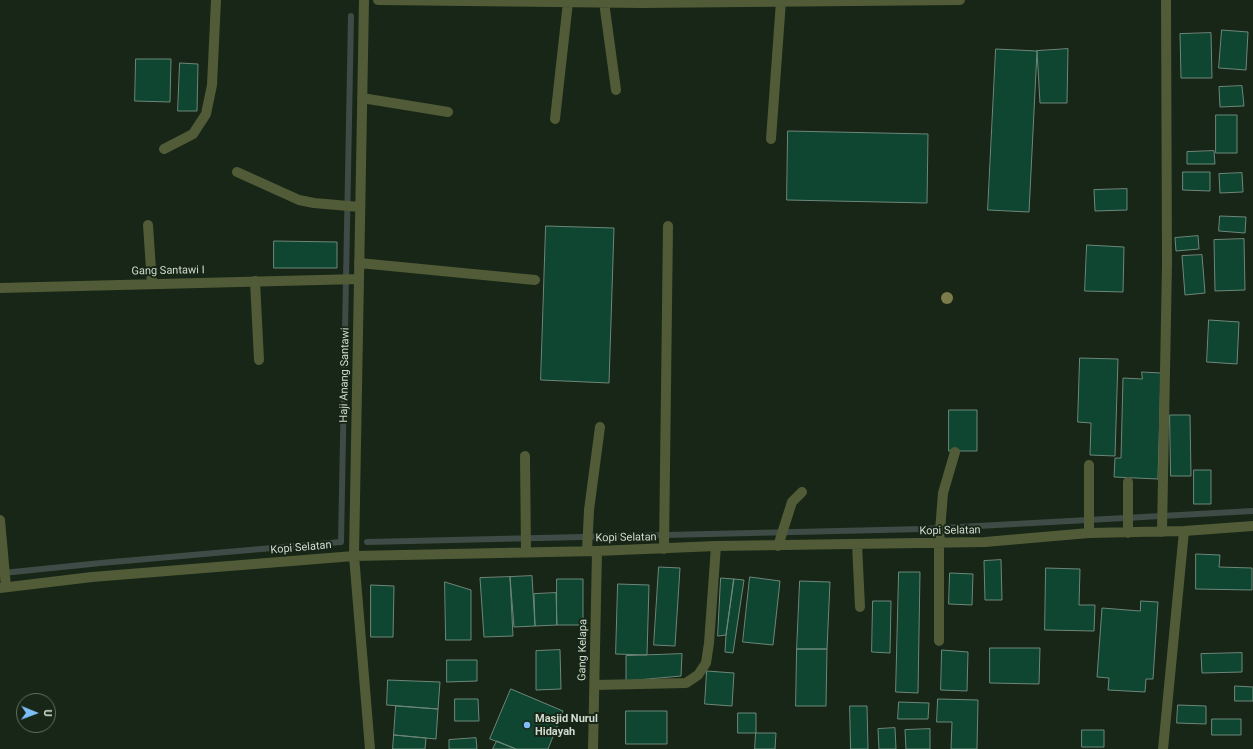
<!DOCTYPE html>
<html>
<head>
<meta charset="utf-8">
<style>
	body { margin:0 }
	#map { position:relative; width:1253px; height:749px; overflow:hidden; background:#172616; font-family:Roboto,sans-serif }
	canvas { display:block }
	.north { position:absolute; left:16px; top:693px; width:40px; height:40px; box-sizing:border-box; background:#172616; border:1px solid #616e60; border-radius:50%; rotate:91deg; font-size:11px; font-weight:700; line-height:16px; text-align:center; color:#d1dbd0 }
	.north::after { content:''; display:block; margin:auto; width:14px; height:18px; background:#7dbef9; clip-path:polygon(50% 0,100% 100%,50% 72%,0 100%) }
</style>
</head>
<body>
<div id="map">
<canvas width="1253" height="749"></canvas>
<div class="north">U</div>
</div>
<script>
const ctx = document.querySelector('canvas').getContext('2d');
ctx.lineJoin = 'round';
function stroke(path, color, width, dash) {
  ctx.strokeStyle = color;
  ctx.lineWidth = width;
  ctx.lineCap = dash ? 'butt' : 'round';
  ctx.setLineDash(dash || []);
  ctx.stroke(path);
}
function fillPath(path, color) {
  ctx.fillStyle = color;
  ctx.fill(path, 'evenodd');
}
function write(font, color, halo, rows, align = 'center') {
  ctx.font = font + ' Roboto,sans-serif';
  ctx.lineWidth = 4;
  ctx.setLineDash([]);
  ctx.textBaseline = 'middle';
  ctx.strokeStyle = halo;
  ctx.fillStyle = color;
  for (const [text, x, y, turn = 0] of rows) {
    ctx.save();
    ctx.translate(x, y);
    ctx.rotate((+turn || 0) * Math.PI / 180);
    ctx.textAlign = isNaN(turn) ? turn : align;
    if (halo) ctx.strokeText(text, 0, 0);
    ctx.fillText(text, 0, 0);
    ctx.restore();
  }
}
const stream = new Path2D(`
	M 367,542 L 923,529 L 1253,511
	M 3,573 L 101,563 L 341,542 L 351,16`);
const building = new Path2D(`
	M 1222,30 L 1248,32 L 1246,70 L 1219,68 Z
	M 1211,33 L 1212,78 L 1181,78 L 1180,34 Z
	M 996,49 L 1037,51 L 1029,212 L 988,210 Z
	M 1068,49 L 1067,103 L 1040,103 L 1037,51 Z
	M 136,59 L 171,59 L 170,102 L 135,101 Z
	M 180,63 L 198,64 L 197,111 L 178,111 Z
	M 1242,86 L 1244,106 L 1220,107 L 1219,87 Z
	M 1216,115 L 1237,115 L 1237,153 L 1216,153 Z
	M 788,131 L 928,134 L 927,203 L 787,200 Z
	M 1214,151 L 1215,164 L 1187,164 L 1187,152 Z
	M 1183,172 L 1210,172 L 1210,191 L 1183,190 Z
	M 1242,173 L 1243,192 L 1220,193 L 1219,174 Z
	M 1127,189 L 1127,210 L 1095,211 L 1094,190 Z
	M 1220,216 L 1246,217 L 1245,233 L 1219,231 Z
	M 546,226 L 614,228 L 609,383 L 541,380 Z
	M 1198,236 L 1199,249 L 1176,251 L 1175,238 Z
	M 1244,239 L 1245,290 L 1215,291 L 1214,240 Z
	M 274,241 L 337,242 L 337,268 L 274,268 Z
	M 1087,245 L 1124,247 L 1123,292 L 1085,291 Z
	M 1202,255 L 1205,293 L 1185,295 L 1182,256 Z
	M 1209,320 L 1239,322 L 1237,364 L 1207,362 Z
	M 1080,358 L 1118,359 L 1115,456 L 1090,455 L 1091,423 L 1078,422 Z
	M 1142,372 L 1161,373 L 1158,479 L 1114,477 L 1115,458 L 1121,458 L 1123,378 L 1142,379 Z
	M 949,410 L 977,410 L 977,451 L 949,451 Z
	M 1170,415 L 1190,415 L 1191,476 L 1171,476 Z
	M 1194,470 L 1211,470 L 1211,504 L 1194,504 Z
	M 1196,554 L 1220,555 L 1219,567 L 1252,568 L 1252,590 L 1196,589 Z
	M 1001,560 L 1002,600 L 985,600 L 984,561 Z
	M 659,567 L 680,568 L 675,646 L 654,645 Z
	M 1046,568 L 1080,569 L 1079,605 L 1095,605 L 1094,631 L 1045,630 Z
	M 899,572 L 920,572 L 918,693 L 896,692 Z
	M 950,573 L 973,574 L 972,605 L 949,604 Z
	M 532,576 L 535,626 L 514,627 L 510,577 Z
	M 510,577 L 513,636 L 484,637 L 480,578 Z
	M 750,577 L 780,581 L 773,645 L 743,642 Z
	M 721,578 L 734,579 L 726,635 L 718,636 Z
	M 557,579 L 583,579 L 583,625 L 557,625 Z
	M 734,579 L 744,580 L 733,653 L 725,652 L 726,635 Z
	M 800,581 L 830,582 L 827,649 L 797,649 Z
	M 445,582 L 471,590 L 471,640 L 446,640 Z
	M 618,584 L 649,585 L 647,655 L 616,654 Z
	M 371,585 L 394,586 L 393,637 L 371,637 Z
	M 556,593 L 557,625 L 535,626 L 534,594 Z
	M 873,601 L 891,601 L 890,653 L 872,652 Z
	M 1141,601 L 1158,602 L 1153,679 L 1146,679 L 1145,692 L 1108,690 L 1109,678 L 1097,677 L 1102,608 L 1140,611 Z
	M 990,648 L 1040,648 L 1039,684 L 990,683 Z
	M 797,649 L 827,649 L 826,706 L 796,706 Z
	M 560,650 L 561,689 L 536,690 L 536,651 Z
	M 942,650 L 968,652 L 967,691 L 941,690 Z
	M 1242,653 L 1242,672 L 1202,673 L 1201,654 Z
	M 682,654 L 681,676 L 626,681 L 626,656 Z
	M 447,660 L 477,660 L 477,681 L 447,682 Z
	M 707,671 L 734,673 L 732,706 L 705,704 Z
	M 388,680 L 440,682 L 438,709 L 387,705 Z
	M 1235,686 L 1253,687 L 1253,701 L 1235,701 Z
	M 511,689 L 563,711 L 548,749 L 516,749 L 490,739 Z
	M 455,699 L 478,699 L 479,721 L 455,721 Z
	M 938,699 L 978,700 L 977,749 L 951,749 L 952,722 L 937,722 Z
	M 899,702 L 929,703 L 928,719 L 898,719 Z
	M 1178,705 L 1206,706 L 1206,724 L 1177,723 Z
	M 396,706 L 438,709 L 436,739 L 394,735 Z
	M 850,706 L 867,706 L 868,749 L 851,749 Z
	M 626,711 L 667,711 L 667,744 L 626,744 Z
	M 738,713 L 756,713 L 756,733 L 738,733 Z
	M 1212,719 L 1241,719 L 1241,735 L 1212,735 Z
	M 895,728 L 896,749 L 879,749 L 878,729 Z
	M 930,729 L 930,749 L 906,749 L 905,730 Z
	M 1082,730 L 1104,730 L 1104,747 L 1082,747 Z
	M 756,733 L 776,733 L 775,749 L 755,749 Z
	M 394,735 L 426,738 L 425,749 L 393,749 Z
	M 476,738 L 477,749 L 449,749 L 449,740 Z
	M 497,741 L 516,749 L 493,749 Z`);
const minor = new Path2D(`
	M 364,0 L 354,556 L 370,749
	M 378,0 L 641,3 L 960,0
	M 604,2 L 616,90
	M 362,98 L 448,112
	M 555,119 L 568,2
	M 771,139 L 781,1
	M 164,149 L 193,134 L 206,114 L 212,85 L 216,0
	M 237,172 L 299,200 L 314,203 L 360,207
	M 148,225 L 152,284
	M 359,263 L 535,280
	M 255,281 L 259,360
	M 0,288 L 359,279
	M 525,456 L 526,552
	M 1089,465 L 1089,533
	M 1128,482 L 1128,533
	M 0,520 L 6,587
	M 1162,532 L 1167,264 L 1166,0
	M 857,544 L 860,607
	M 778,546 L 792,502 L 802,492
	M 664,549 L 668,226
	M 587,551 L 589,510 L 600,427
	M 0,588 L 92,577 L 354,556 L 597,551 L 716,546 L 985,542 L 1089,533 L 1184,531 L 1253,526
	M 939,641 L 939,543 L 943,493 L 955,452
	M 595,685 L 686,683 L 698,675 L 706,663 L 709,643 L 716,546
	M 593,749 L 597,551
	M 1163,749 L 1184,531`);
const trees = [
	[947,298]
];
const markers = [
	[527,725,4,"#7dbef9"]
];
const streetNames = [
	["Gang Santawi I",168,271,-1],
	["Haji Anang Santawi",345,375,-89],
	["Kopi Selatan",950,531,-1],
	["Kopi Selatan",626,538,-1],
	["Kopi Selatan",301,548,-5],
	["Gang Kelapa",583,650,-89]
];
const poiNames = [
	["Masjid Nurul",535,719],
	["Hidayah",535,732]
];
stroke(stream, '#3f4b46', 6);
fillPath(building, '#0f4631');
stroke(building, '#6d877a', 1);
stroke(minor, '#515b37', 10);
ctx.fillStyle = '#7c7c4b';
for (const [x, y] of trees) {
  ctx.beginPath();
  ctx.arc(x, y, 6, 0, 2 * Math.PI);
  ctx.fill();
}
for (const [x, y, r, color] of markers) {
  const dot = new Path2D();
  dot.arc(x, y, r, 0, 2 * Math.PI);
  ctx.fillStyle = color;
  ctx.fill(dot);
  stroke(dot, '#172616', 1.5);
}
write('11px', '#d1dbd0', '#172616', streetNames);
write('bold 11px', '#d1dbd0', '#172616', poiNames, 'left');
</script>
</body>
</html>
